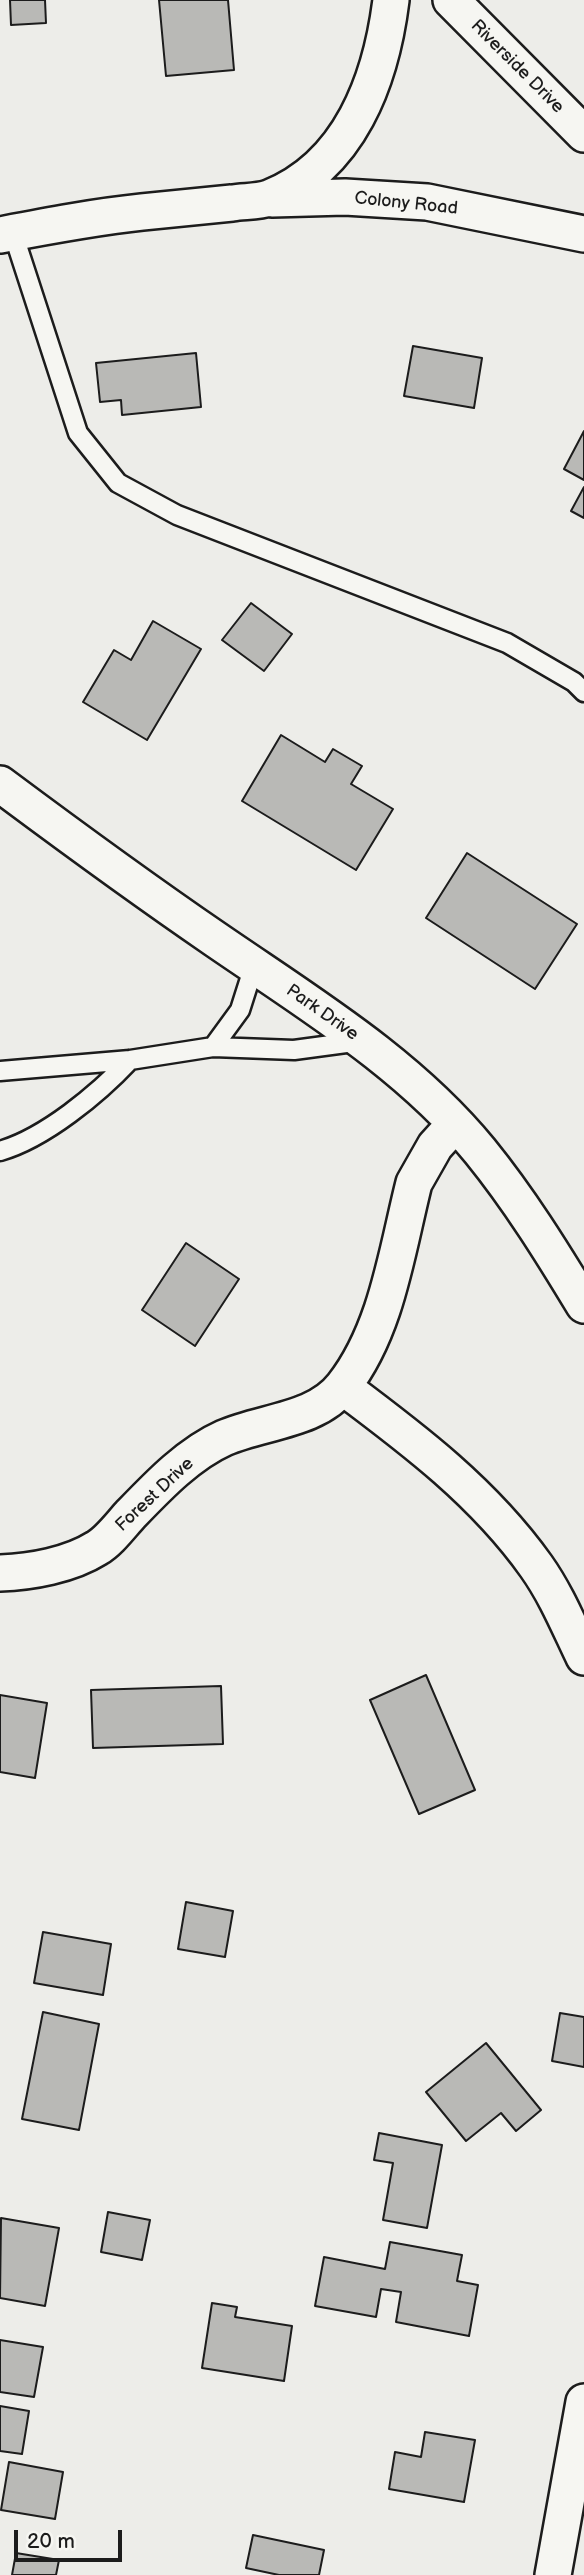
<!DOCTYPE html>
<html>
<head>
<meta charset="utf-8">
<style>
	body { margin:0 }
	#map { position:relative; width:584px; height:2575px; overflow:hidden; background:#edede9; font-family:"Balsamiq Sans",sans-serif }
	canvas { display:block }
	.scale { position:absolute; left:14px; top:2530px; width:108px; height:32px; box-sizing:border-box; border:4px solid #1c1c1c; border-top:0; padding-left:9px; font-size:21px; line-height:24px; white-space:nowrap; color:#1c1c1c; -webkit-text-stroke:5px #f6f6f2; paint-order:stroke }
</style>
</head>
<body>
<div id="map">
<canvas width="584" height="2575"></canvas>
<div class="scale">20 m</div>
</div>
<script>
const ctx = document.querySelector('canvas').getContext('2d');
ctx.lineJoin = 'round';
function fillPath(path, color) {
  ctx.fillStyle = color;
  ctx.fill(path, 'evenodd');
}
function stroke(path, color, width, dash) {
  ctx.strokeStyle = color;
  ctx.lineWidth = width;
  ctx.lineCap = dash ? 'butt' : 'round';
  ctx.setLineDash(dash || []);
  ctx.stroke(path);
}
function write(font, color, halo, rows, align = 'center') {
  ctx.font = font + ' "Balsamiq Sans",sans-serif';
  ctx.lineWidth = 5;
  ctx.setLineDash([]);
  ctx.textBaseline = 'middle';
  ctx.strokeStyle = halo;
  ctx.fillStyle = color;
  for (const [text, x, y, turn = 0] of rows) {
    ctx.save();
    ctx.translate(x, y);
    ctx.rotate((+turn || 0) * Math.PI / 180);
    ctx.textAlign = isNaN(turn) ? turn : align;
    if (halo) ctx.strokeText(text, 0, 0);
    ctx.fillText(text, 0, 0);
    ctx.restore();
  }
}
const building = new Path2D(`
	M 10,0 L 45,0 L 46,23 L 11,25 Z
	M 159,0 L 228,0 L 234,70 L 166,76 Z
	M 413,346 L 482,358 L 474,408 L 404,396 Z
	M 196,353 L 201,407 L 122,415 L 121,400 L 100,402 L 96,363 Z
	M 584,431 L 584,480 L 564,469 Z
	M 584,487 L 584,518 L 571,511 Z
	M 251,603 L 292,634 L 264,671 L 222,640 Z
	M 153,621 L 201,649 L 147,740 L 83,702 L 114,650 L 131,660 Z
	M 281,735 L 325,762 L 333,749 L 362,766 L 351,784 L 393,809 L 356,870 L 242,801 Z
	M 467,853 L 577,924 L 535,989 L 426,918 Z
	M 186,1243 L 239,1279 L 195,1346 L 142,1310 Z
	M 426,1675 L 475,1790 L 419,1814 L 370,1700 Z
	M 221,1686 L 223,1744 L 93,1748 L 91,1690 Z
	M 0,1695 L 47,1703 L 35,1778 L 0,1772 Z
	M 186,1902 L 233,1911 L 225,1957 L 178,1949 Z
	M 43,1932 L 111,1944 L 103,1995 L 34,1983 Z
	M 43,2012 L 99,2024 L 79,2130 L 22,2119 Z
	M 560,2013 L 584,2017 L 584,2067 L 552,2061 Z
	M 486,2043 L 541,2110 L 516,2131 L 501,2113 L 466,2141 L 426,2092 Z
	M 379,2133 L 442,2145 L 427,2228 L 383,2220 L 393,2163 L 374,2160 Z
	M 108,2212 L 150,2220 L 142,2260 L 101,2252 Z
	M 1,2218 L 59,2228 L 45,2306 L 0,2298 Z
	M 390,2242 L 462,2255 L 457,2281 L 478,2285 L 469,2336 L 396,2322 L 401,2292 L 381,2289 L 376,2317 L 315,2306 L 324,2257 L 385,2269 Z
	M 212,2303 L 237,2307 L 235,2317 L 292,2326 L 284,2381 L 202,2368 Z
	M 0,2340 L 43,2347 L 34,2397 L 0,2392 Z
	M 0,2406 L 29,2411 L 22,2454 L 0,2451 Z
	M 425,2432 L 475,2440 L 464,2502 L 389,2489 L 395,2452 L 421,2457 Z
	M 9,2462 L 63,2472 L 55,2519 L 1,2510 Z
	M 253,2535 L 324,2550 L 319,2575 L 279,2575 L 246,2568 Z
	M 16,2553 L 59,2560 L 56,2575 L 12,2575 Z`);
const service = new Path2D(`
	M 13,233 L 78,433 L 118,483 L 177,515 L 507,643 L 574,682 L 584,692
	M 213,1047 L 294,1050 L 361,1041
	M 0,1071 L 130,1060 L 213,1047 L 240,1010 L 254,966
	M 0,1151 C 45,1138 98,1094 130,1060`);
const minor = new Path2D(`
	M 451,0 L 584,134
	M 272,199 L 345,197 L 427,202 L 584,234
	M 0,235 C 47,226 94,217 142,212 C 172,209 202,206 232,203 C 244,201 258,202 269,198 C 350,166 381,80 391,0
	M 0,784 C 71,837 142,889 215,939 C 308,1003 408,1063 480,1151 C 519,1199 552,1252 584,1305
	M 343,1387 C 414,1440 484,1493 536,1566 C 556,1594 569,1626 584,1657
	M 0,1573 C 31,1572 70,1565 97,1548 C 109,1541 120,1526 130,1515 C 157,1487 188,1454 224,1438 C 263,1421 316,1421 343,1386 C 387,1330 397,1250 414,1183 L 435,1146 L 455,1124
	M 553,2575 L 584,2402`);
const streetNames = [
	["Riverside Drive",517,67,45],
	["Colony Road",406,204,6],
	["Park Drive",322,1013,35],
	["Forest Drive",155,1495,-43]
];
fillPath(building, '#b9b9b6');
stroke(building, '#1c1c1c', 2);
stroke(service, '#1c1c1c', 23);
stroke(minor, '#1c1c1c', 40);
stroke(service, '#f6f6f2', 18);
stroke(minor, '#f6f6f2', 35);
write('18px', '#1c1c1c', '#f6f6f2', streetNames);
</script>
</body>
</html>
